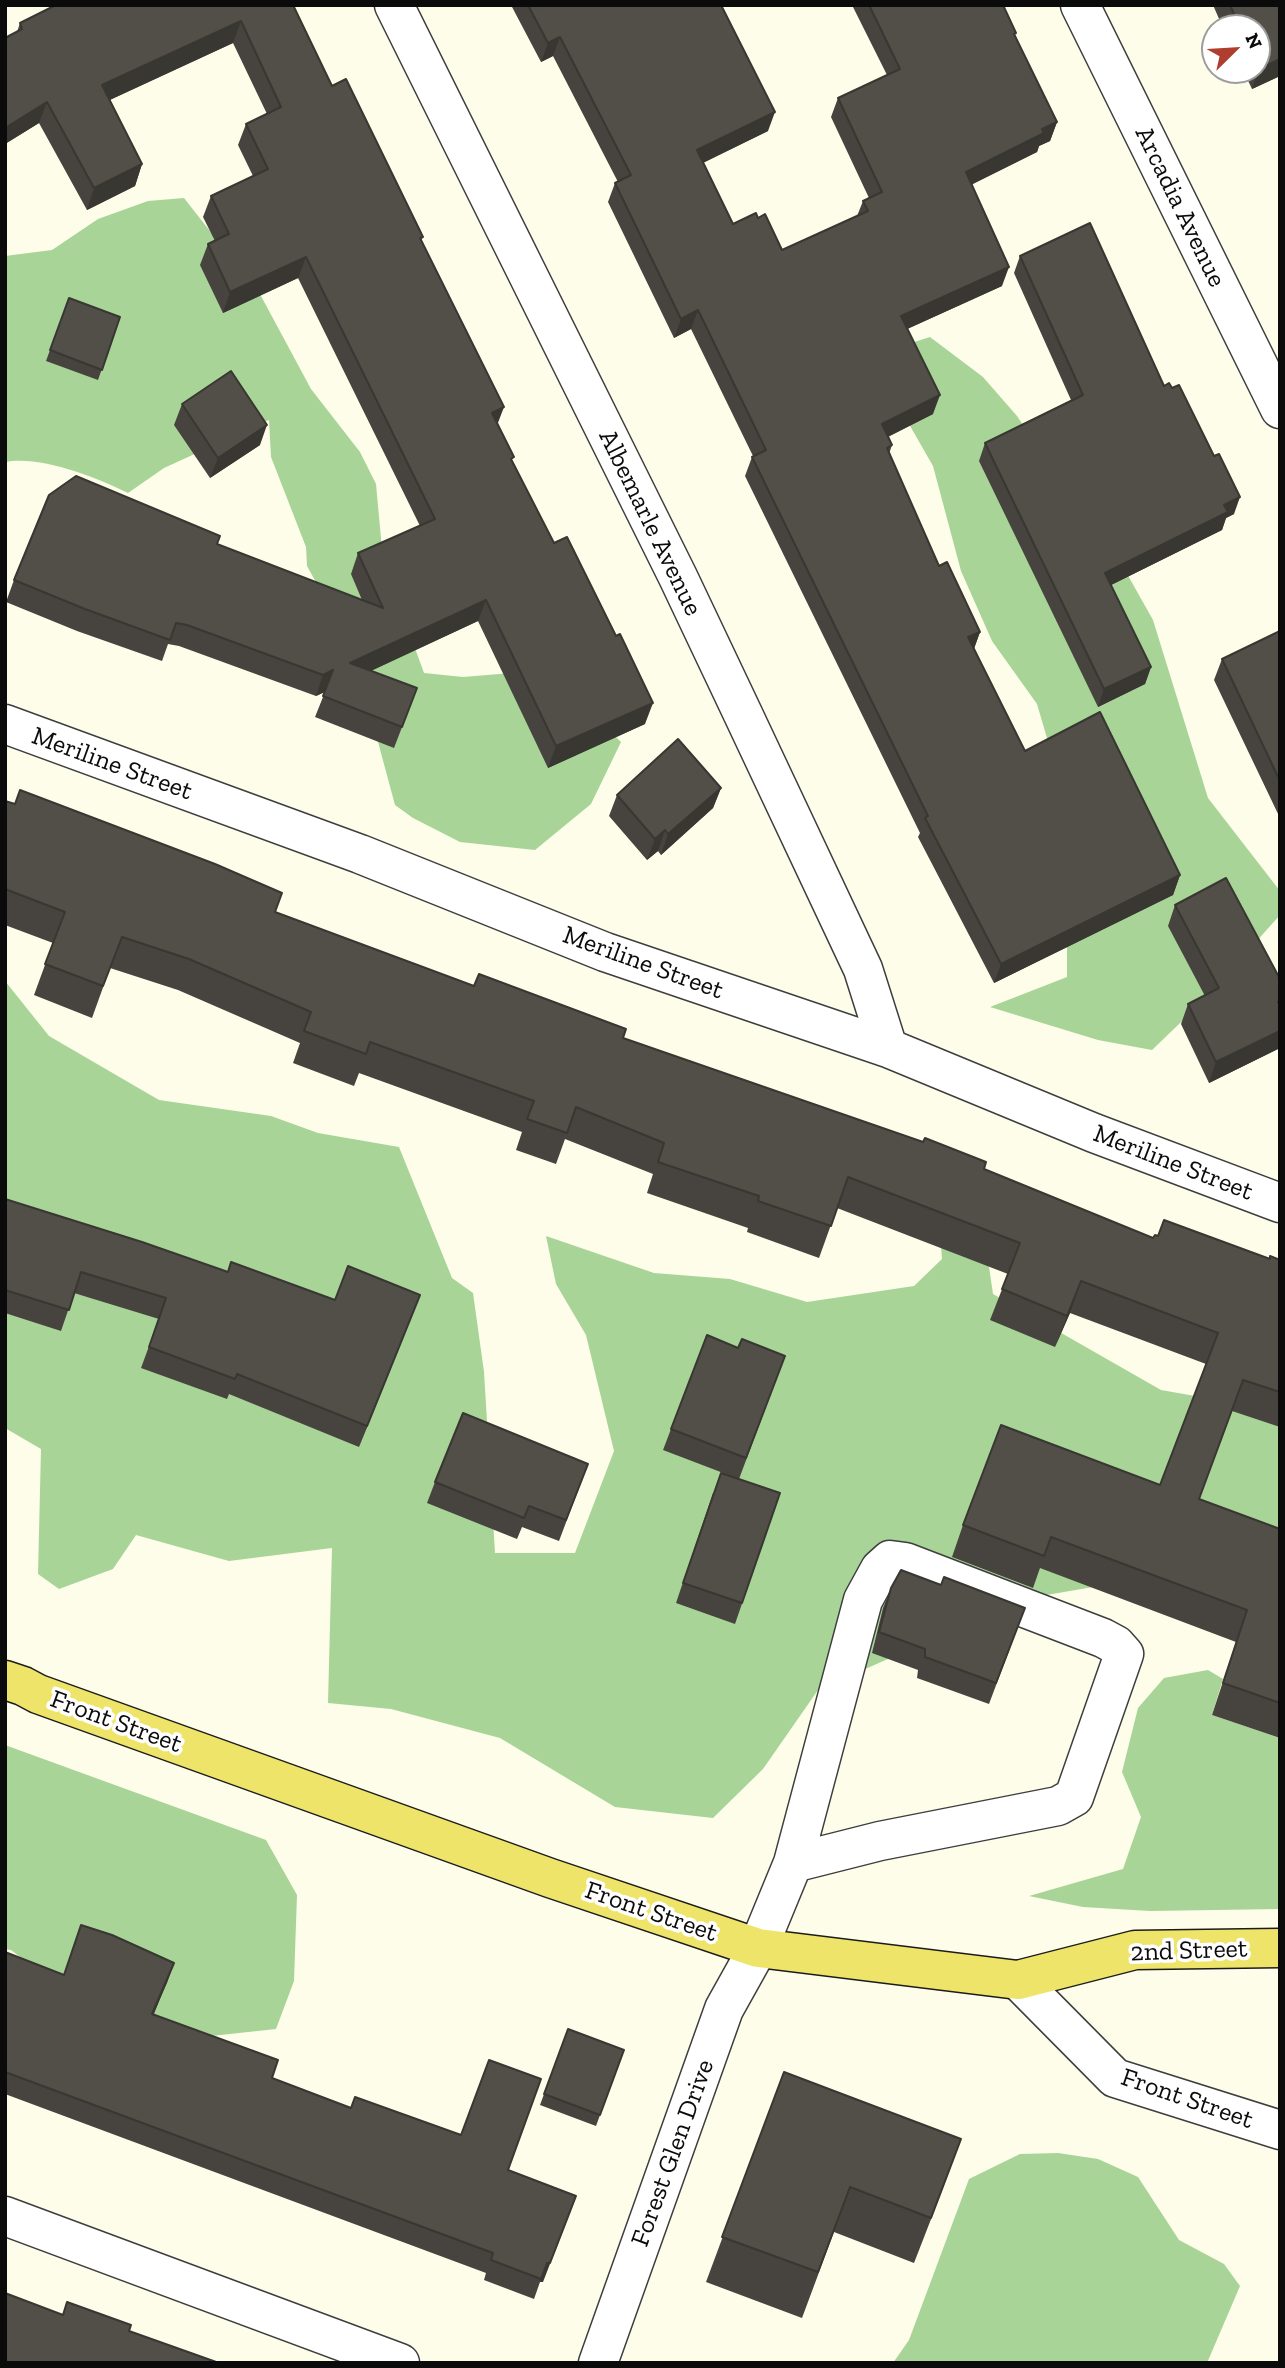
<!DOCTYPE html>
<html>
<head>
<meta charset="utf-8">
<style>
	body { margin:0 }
	#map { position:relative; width:1285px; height:2368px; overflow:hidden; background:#fdfdea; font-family:"Zilla Slab",serif }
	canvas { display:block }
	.frame { position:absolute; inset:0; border:7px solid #0b0b0b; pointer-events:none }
	.north { position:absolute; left:1201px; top:14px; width:70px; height:70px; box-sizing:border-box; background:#fff; border:2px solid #9d9d9d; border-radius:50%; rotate:66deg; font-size:19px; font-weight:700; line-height:28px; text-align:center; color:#0b0b0b }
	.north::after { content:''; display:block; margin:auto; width:24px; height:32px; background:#af3e2e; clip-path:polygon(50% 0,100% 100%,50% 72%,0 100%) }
</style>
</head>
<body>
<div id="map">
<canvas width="1285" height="2368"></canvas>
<div class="frame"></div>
<div class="north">N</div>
</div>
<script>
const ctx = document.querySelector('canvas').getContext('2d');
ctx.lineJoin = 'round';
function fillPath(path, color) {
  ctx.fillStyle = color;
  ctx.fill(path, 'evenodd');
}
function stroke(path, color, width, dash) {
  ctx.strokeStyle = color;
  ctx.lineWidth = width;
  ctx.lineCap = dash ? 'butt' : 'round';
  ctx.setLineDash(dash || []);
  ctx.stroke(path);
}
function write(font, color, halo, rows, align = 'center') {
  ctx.font = font + ' "Zilla Slab",serif';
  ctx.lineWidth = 7;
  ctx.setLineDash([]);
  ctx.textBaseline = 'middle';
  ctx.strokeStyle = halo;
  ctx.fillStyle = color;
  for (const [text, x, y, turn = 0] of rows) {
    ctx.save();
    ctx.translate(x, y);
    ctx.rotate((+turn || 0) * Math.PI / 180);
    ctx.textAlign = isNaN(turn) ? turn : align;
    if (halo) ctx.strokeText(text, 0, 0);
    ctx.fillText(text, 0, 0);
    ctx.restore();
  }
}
const forest = new Path2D(`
	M 184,198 L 261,296 L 311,389 L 360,452 L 376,484 L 383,560 L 424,673 L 463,677 L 548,670 L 621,742 L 591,804 L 535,850 L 460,842 L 413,818 L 395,805 L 353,649 L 307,566 L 306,547 L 271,457 L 269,420 L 164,468 L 128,493 C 97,477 39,455 5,462 L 5,256 L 52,250 L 98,219 L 148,201 Z
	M 930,337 L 983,377 L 1017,416 L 1081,511 L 1126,572 L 1153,620 L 1208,798 L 1280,891 L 1280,915 L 1203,1001 L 1152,1050 L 1098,1040 L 990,1007 L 1067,977 L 1067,806 L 1037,704 L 992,641 L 961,571 L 933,466 L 870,356 Z
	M 5,981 L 49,1036 L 159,1100 L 271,1116 L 318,1133 L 399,1147 L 452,1278 L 473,1293 L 484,1372 L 495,1553 L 575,1553 L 614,1451 L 586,1335 L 556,1284 L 546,1236 L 654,1273 L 730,1279 L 807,1302 L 914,1286 L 942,1259 L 934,1155 L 973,1159 L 993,1294 L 1161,1390 L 1280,1411 L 1280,1632 L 1134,1580 L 1023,1599 L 818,1690 L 763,1769 L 713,1818 L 615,1807 L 500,1738 L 391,1709 L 328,1703 L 332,1548 L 229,1561 L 136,1535 L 113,1569 L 59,1589 L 38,1574 L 41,1449 L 5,1428 Z
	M 1208,1670 L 1223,1679 L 1212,1715 L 1280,1738 L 1280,1909 L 1150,1911 L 1083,1907 L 1029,1896 L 1123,1869 L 1141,1817 L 1122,1772 L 1138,1708 L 1164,1678 Z
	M 5,1745 L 266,1840 L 297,1895 L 294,1981 L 276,2029 L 202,2037 L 48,1979 L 11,1950 L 5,1949 Z
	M 1058,2153 L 1098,2159 L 1138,2177 L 1179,2240 L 1224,2264 L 1240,2286 L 1207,2363 L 893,2363 L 909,2340 L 969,2179 L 1020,2154 Z`);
const minor = new Path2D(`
	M 394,5 L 678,577 L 742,712 L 863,969 L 888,1048
	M 1080,5 L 1280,409
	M 5,724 L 360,854 L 605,952 L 888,1048 L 1094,1133 L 1280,1203
	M 1018,1980 L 1115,2078 L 1280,2130
	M 5,2216 L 400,2363
	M 598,2363 L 724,2009 L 758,1948 L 793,1863 L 880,1841 L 1058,1806 L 1074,1797 L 1124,1654 L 1116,1645 L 1103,1638 L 905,1562 L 890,1560 L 880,1569 L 863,1600 L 793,1863`);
const major = new Path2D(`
	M 5,1680 L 23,1686 L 38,1694 L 550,1878 L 758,1948 L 1018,1980 L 1135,1950 L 1280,1948`);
const wall = new Path2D(`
	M 293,5 L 332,86 L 423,237 L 421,241 L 498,424 L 512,463 L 645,724 L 548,768 L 478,621 L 371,671 L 417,688 L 394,748 L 315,717 L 325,692 L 316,696 L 179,646 L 168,644 L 162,661 L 77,631 L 6,602 L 14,580 L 217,544 L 362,600 L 351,574 L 358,553 L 420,526 L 298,278 L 223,313 L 200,265 L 208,244 L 215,241 L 203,217 L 211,196 L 253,176 L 238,145 L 246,124 L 267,114 L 233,43 L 110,100 L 142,164 L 135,186 L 87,210 L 39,123 L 5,144 L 5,38 L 17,32 L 20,23 Z
	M 511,5 L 721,5 L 768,131 L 703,163 L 733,224 L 758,218 L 782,250 L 857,216 L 863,201 L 869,198 L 831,117 L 838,98 L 887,75 L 852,5 L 1003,5 L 1015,36 L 1057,122 L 1050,141 L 1039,146 L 1037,152 L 972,184 L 1002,286 L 907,329 L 933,414 L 888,437 L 892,445 L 889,454 L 939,566 L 980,632 L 974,649 L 1025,751 L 1180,875 L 1173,895 L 994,983 L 918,837 L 920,833 L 745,476 L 752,457 L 753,456 L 691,329 L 674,338 L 608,202 L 615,183 L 618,182 L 553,56 L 541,62 Z
	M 1213,5 L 1280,5 L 1280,76 L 1252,89 L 1243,70 L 1257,70 L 1257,28 L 1223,28 Z
	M 1020,256 L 1164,386 L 1234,514 L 1226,518 L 1222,530 L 1111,585 L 1151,667 L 1145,684 L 1098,707 L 979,461 L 985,443 L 1071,400 L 1014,273 Z
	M 69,298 L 120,317 L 98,380 L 46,361 Z
	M 182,404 L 260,445 L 210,478 L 174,425 Z
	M 1280,631 L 1280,818 L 1214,680 L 1222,659 Z
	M 721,788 L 713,808 L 661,855 L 658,851 L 647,860 L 609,816 L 617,795 Z
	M 5,801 L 275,912 L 474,986 L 984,1169 L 1153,1238 L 1158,1236 L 1270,1259 L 1280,1260 L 1280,1427 L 1232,1411 L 1199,1499 L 1280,1529 L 1280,1738 L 1212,1715 L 1236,1642 L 1040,1568 L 1033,1588 L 952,1557 L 963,1525 L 1160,1485 L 1206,1364 L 1070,1313 L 1055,1347 L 990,1320 L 1008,1274 L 837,1208 L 819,1258 L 747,1232 L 748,1228 L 647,1193 L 653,1174 L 565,1139 L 556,1164 L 516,1150 L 522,1132 L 359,1073 L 354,1086 L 293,1063 L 300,1043 L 178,990 L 110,968 L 92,1018 L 34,995 L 53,943 L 5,925 Z
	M 1175,905 L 1280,979 L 1280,1048 L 1209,1083 L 1181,1024 L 1188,1004 L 1205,996 L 1168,926 Z
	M 5,1199 L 227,1272 L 335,1300 L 412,1315 L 359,1447 L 229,1394 L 227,1399 L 141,1368 L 159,1319 L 74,1293 L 61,1331 L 5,1313 Z
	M 738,1348 L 785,1356 L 739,1479 L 663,1450 L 671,1429 Z
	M 588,1464 L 559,1541 L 522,1527 L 517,1539 L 427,1503 L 435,1482 Z
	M 713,1493 L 780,1493 L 735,1624 L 676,1603 Z
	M 941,1585 L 1025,1608 L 989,1704 L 917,1678 L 918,1670 L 872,1653 L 883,1608 L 891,1588 Z
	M 5,1952 L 63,1975 L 174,1963 L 154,2014 L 272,2078 L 508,2170 L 543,2282 L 540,2282 L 534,2299 L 484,2280 L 486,2273 L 5,2094 Z
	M 568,2029 L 624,2050 L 596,2126 L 540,2105 Z
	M 784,2072 L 944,2185 L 914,2263 L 834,2232 L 802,2318 L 706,2282 Z`);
const shadedWall = new Path2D(`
	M 241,21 L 233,43 L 94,107 L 102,85 Z
	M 560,37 L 553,56 L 541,62 L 548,43 Z
	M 1280,59 L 1280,76 L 1252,89 L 1259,69 Z
	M 47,102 L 39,123 L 5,144 L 5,128 Z
	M 775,112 L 768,131 L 690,169 L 697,150 Z
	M 1057,122 L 1050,141 L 1039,146 L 1037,152 L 959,191 L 966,172 Z
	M 142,164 L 135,186 L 87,210 L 94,188 Z
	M 306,257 L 298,278 L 223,313 L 230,292 Z
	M 1009,267 L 1002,286 L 894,335 L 901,316 Z
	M 698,310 L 691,329 L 674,338 L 681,319 Z
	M 940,395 L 933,414 L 875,443 L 882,424 Z
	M 504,407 L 496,428 L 492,413 Z
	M 267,425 L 260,445 L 210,478 L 218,458 Z
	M 1240,497 L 1234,514 L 1226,518 L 1222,530 L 1099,591 L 1105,573 L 1224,505 Z
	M 486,600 L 478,621 L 342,684 L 350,663 Z
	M 980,632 L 973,651 L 968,637 Z
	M 1151,667 L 1145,684 L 1098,707 L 1104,689 Z
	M 333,670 L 326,691 L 316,696 L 323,675 Z
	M 653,703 L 645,724 L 548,768 L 556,746 Z
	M 721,788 L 713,808 L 661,855 L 668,834 Z
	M 665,830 L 658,851 L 647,860 L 655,839 Z
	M 1180,875 L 1173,895 L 994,983 L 1001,964 Z
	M 1280,1031 L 1280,1048 L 1209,1083 L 1216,1062 Z
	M 1081,1281 L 1070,1313 L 1055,1347 L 1067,1316 Z
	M 420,1295 L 412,1315 L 359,1447 L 367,1426 Z
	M 174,1963 L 167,1983 L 145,2033 L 152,2014 Z
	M 961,2139 L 944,2185 L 914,2263 L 931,2218 Z
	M 569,2215 L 543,2282 L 540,2282 L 547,2263 Z`);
const building = new Path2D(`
	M 56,5 L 293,5 L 332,86 L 346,79 L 423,237 L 420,238 L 504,407 L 492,413 L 514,457 L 511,459 L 554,543 L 567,537 L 616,636 L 620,634 L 653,703 L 556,746 L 486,600 L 350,663 L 417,688 L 402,727 L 323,696 L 333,670 L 323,675 L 187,625 L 176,623 L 170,640 L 85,609 L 14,580 L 49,495 L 76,476 L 220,536 L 217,544 L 383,608 L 358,553 L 435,519 L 306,257 L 230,292 L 208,244 L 229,234 L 211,196 L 268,169 L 246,124 L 281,107 L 241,21 L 102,85 L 142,164 L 94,188 L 47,102 L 5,128 L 5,38 L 22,29 L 20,23 Z
	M 528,5 L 721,5 L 775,112 L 697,150 L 733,224 L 756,213 L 758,218 L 765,214 L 782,250 L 868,211 L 863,201 L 882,192 L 838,98 L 900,69 L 869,5 L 1003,5 L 1016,33 L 1014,34 L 1057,122 L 1042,129 L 1044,133 L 966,172 L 1009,267 L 901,316 L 940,395 L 882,424 L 892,445 L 887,448 L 939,566 L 947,562 L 980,632 L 968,637 L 1025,751 L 1100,712 L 1180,875 L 1001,964 L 925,818 L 928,816 L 752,457 L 766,450 L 698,310 L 681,319 L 615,183 L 631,175 L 560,37 L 548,43 Z
	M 1230,5 L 1280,5 L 1280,59 L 1259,69 L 1257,64 L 1257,28 L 1240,28 Z
	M 1090,223 L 1164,386 L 1169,383 L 1172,388 L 1179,385 L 1214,456 L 1219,454 L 1240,497 L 1224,505 L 1228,512 L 1105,573 L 1151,667 L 1104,689 L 985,443 L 1083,395 L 1020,256 Z
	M 69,298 L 120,317 L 102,370 L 50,350 Z
	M 231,371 L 267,425 L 218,458 L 182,404 Z
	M 1280,631 L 1280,781 L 1222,659 Z
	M 678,739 L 721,788 L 668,834 L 665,830 L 655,839 L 617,795 Z
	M 20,790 L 215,864 L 282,893 L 275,912 L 474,986 L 479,974 L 626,1029 L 623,1038 L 923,1142 L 925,1138 L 986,1162 L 984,1169 L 1153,1238 L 1155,1235 L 1158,1236 L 1164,1220 L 1270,1259 L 1270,1256 L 1280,1260 L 1280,1392 L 1243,1380 L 1199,1499 L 1280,1529 L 1280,1703 L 1223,1683 L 1247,1610 L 1051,1537 L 1044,1556 L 963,1525 L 1001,1425 L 1160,1485 L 1218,1333 L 1081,1281 L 1067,1316 L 1002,1289 L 1020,1243 L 848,1177 L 831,1226 L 758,1201 L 759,1196 L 658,1162 L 664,1143 L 576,1107 L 567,1133 L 527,1119 L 534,1101 L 370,1042 L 366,1054 L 304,1031 L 311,1012 L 189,959 L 122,937 L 103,986 L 45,964 L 65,912 L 5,889 L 5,801 L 15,804 Z
	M 1226,878 L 1280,979 L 1280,1001 L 1278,1002 L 1280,1007 L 1280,1031 L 1216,1062 L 1188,1004 L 1219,988 L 1175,905 Z
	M 5,1199 L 142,1242 L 228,1272 L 231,1262 L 335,1300 L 348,1266 L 420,1295 L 367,1426 L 237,1374 L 235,1379 L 149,1347 L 166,1298 L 81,1272 L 69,1310 L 5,1290 Z
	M 707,1335 L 738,1348 L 742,1339 L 785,1356 L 746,1458 L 671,1429 Z
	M 463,1413 L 588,1464 L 566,1520 L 529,1506 L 524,1518 L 435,1482 Z
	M 721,1473 L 780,1493 L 742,1603 L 683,1583 Z
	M 901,1570 L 941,1585 L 944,1577 L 1025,1608 L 996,1683 L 925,1657 L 925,1649 L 879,1632 L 891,1588 Z
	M 81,1925 L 112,1935 L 174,1963 L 152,2014 L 278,2060 L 272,2078 L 351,2108 L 355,2097 L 461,2135 L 489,2060 L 541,2079 L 508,2170 L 576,2196 L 550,2263 L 547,2263 L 541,2279 L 491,2260 L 493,2253 L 5,2072 L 5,1952 L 64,1975 Z
	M 568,2029 L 624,2050 L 600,2115 L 544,2094 Z
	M 784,2072 L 961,2139 L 931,2218 L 850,2187 L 818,2272 L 722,2237 Z
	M 5,2293 L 63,2315 L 67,2302 L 131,2325 L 129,2331 L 219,2363 L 5,2363 Z`);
const streetNames = [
	["Arcadia Avenue",1180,207,64],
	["Albemarle Avenue",650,523,64],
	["Meriline Street",112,764,20],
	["Meriline Street",643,963,20],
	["Meriline Street",1173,1163,21],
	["Front Street",116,1722,20],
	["Front Street",651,1912,19],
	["2nd Street",1189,1951,-2],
	["Front Street",1187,2099,19],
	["Forest Glen Drive",673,2153,-70]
];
fillPath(forest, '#a8d497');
stroke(minor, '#3e3e3e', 41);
stroke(major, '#1c1c1c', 41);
stroke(minor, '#fff', 38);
stroke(major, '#eee469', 38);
fillPath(wall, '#47433e');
fillPath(shadedWall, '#393732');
fillPath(building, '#524e48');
stroke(building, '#393732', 2);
write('26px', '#0b0b0b', '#fff', streetNames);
</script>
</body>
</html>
